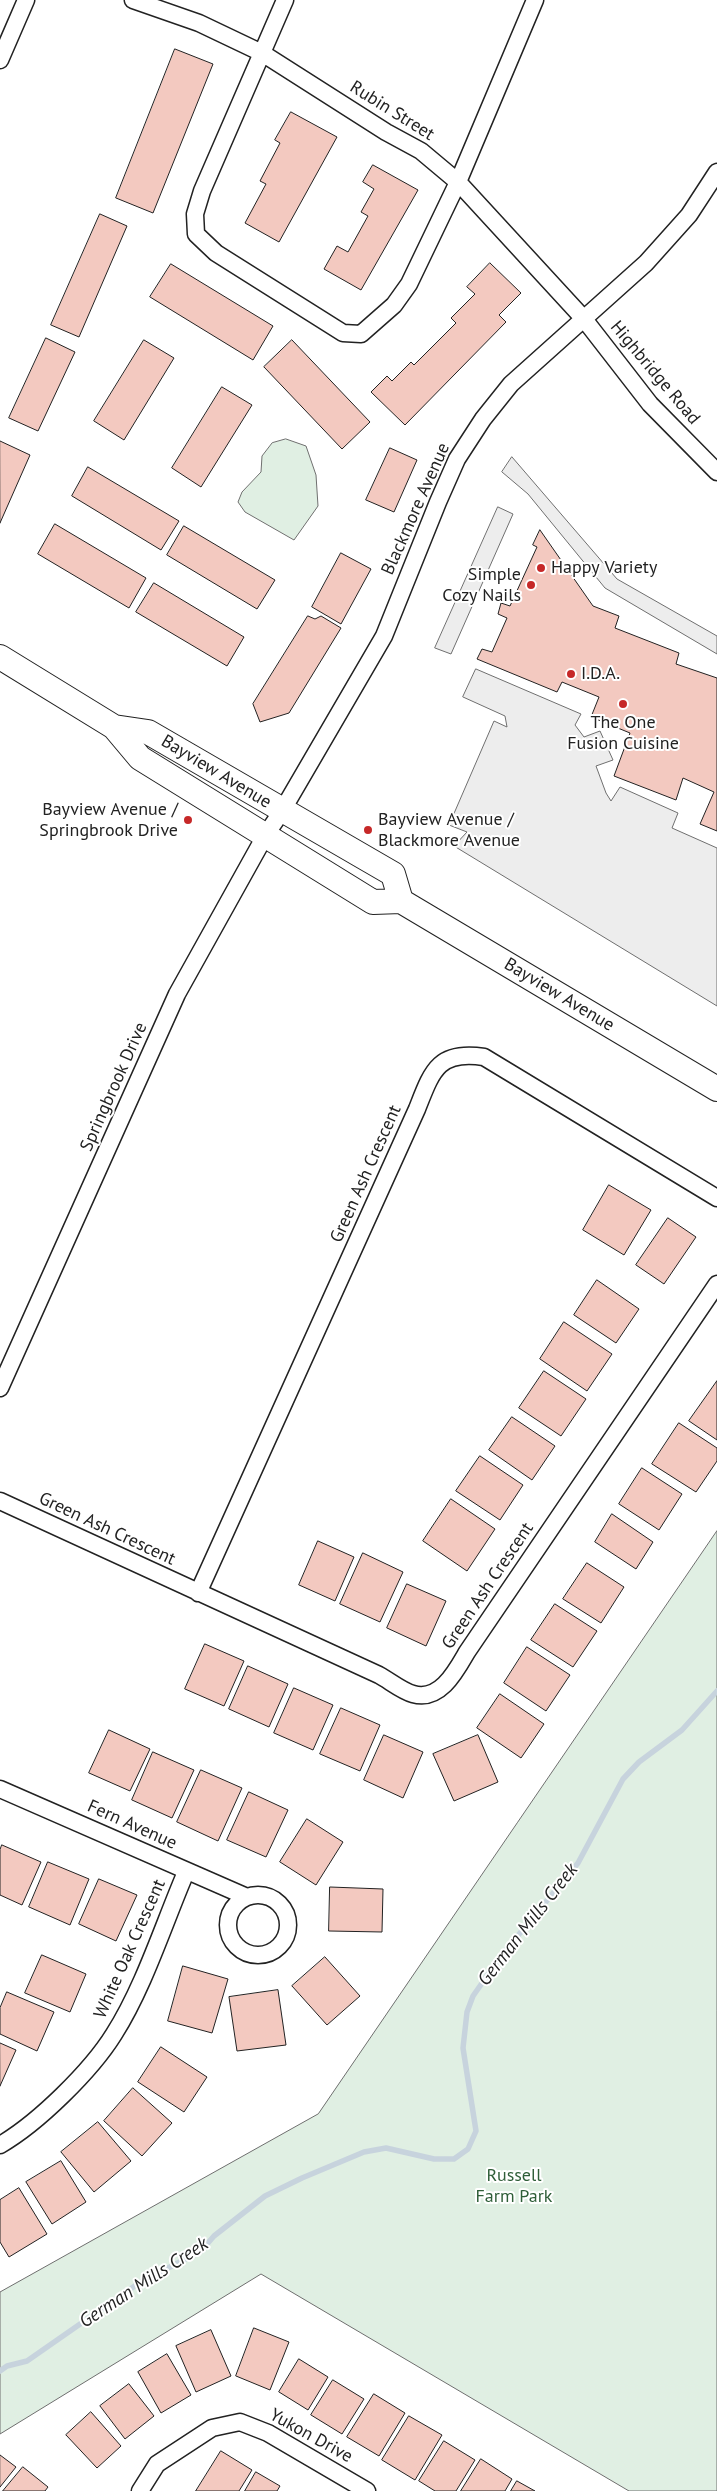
<!DOCTYPE html>
<html>
<head>
<meta charset="utf-8">
<style>
	body { margin:0 }
	canvas { display:block; background:#fff }
</style>
</head>
<body>
<canvas width="717" height="2491"></canvas>
<script>
const ctx = document.querySelector('canvas').getContext('2d');
ctx.lineJoin = 'round';
function fillPath(path, color) {
  ctx.fillStyle = color;
  ctx.fill(path, 'evenodd');
}
function stroke(path, color, width, dash) {
  ctx.strokeStyle = color;
  ctx.lineWidth = width;
  ctx.lineCap = dash ? 'butt' : 'round';
  ctx.setLineDash(dash || []);
  ctx.stroke(path);
}
function write(font, color, halo, rows, align = 'center') {
  ctx.font = font + ' "PT Sans",sans-serif';
  ctx.lineWidth = 4;
  ctx.setLineDash([]);
  ctx.textBaseline = 'middle';
  ctx.strokeStyle = halo;
  ctx.fillStyle = color;
  for (const [text, x, y, turn = 0] of rows) {
    ctx.save();
    ctx.translate(x, y);
    ctx.rotate((+turn || 0) * Math.PI / 180);
    ctx.textAlign = isNaN(turn) ? turn : align;
    if (halo) ctx.strokeText(text, 0, 0);
    ctx.fillText(text, 0, 0);
    ctx.restore();
  }
}
const green = new Path2D(`
	M 286,439 L 306,446 L 316,475 L 318,506 L 294,540 L 245,512 L 238,502 L 242,492 L 261,472 L 262,456 L 272,443 Z
	M 717,1531 L 717,2491 L 629,2491 L 261,2274 L 0,2434 L 0,2292 L 318,2114 Z`);
const parking = new Path2D(`
	M 512,457 L 617,579 L 717,636 L 717,654 L 605,588 L 528,494 L 502,472 Z
	M 498,507 L 513,514 L 451,654 L 435,648 Z
	M 476,669 L 581,714 L 575,725 L 584,737 L 600,731 L 613,760 L 596,766 L 606,793 L 611,801 L 620,787 L 678,813 L 672,828 L 717,848 L 717,1006 L 454,846 L 467,832 L 449,825 L 494,721 L 507,727 L 505,716 L 463,697 Z`);
const stream = new Path2D(`
	M 0,2371 L 7,2366 L 27,2361 L 139,2283 L 201,2251 L 214,2236 L 265,2196 L 302,2178 L 364,2152 L 386,2148 L 434,2159 L 454,2159 L 468,2149 L 476,2131 L 463,2048 L 467,2012 L 473,1996 L 501,1956 L 578,1863 L 623,1779 L 639,1762 L 682,1730 L 717,1691`);
const building = new Path2D(`
	M 175,49 L 213,64 L 153,213 L 116,198 Z
	M 291,112 L 337,137 L 279,242 L 245,223 L 266,184 L 260,181 L 280,143 L 275,140 Z
	M 373,165 L 418,190 L 361,290 L 324,269 L 337,246 L 348,252 L 368,216 L 361,212 L 374,189 L 363,182 Z
	M 100,214 L 127,226 L 79,337 L 51,325 Z
	M 490,263 L 521,293 L 499,315 L 506,322 L 405,425 L 371,392 L 387,376 L 392,381 L 411,362 L 414,365 L 456,323 L 451,318 L 475,294 L 467,287 Z
	M 171,264 L 273,326 L 253,360 L 150,297 Z
	M 46,338 L 75,352 L 38,431 L 9,418 Z
	M 144,340 L 174,358 L 124,440 L 94,421 Z
	M 292,340 L 370,422 L 342,449 L 264,367 Z
	M 222,387 L 252,405 L 201,487 L 172,468 Z
	M 0,441 L 30,455 L 0,523 Z
	M 390,448 L 417,460 L 394,512 L 366,500 Z
	M 88,467 L 179,521 L 161,550 L 72,496 Z
	M 55,524 L 146,578 L 129,608 L 38,554 Z
	M 184,526 L 275,580 L 257,609 L 167,555 Z
	M 540,530 L 593,606 L 619,616 L 615,628 L 679,653 L 676,664 L 717,678 L 717,831 L 700,824 L 714,792 L 683,778 L 676,800 L 614,776 L 630,733 L 591,717 L 599,697 L 562,682 L 557,692 L 477,659 L 482,649 L 492,652 L 507,618 L 498,614 L 501,603 L 510,606 L 537,547 L 533,545 Z
	M 341,553 L 371,569 L 341,624 L 312,607 Z
	M 154,583 L 244,637 L 227,666 L 136,612 Z
	M 308,616 L 315,619 L 321,616 L 341,628 L 289,713 L 260,722 L 253,704 Z
	M 609,1185 L 651,1210 L 624,1255 L 583,1230 Z
	M 668,1218 L 696,1237 L 664,1284 L 636,1265 Z
	M 597,1280 L 639,1309 L 616,1343 L 574,1315 Z
	M 564,1322 L 612,1354 L 587,1391 L 540,1359 Z
	M 544,1371 L 586,1399 L 561,1436 L 519,1408 Z
	M 717,1381 L 717,1440 L 689,1421 Z
	M 512,1417 L 555,1446 L 532,1480 L 489,1450 Z
	M 679,1423 L 717,1448 L 717,1461 L 696,1492 L 652,1464 Z
	M 480,1456 L 523,1485 L 500,1520 L 456,1491 Z
	M 642,1468 L 682,1494 L 659,1530 L 619,1504 Z
	M 451,1499 L 495,1529 L 467,1571 L 423,1541 Z
	M 612,1514 L 653,1542 L 636,1569 L 595,1542 Z
	M 318,1541 L 354,1557 L 335,1601 L 299,1585 Z
	M 363,1553 L 403,1572 L 380,1622 L 340,1604 Z
	M 587,1563 L 624,1587 L 601,1623 L 563,1599 Z
	M 407,1584 L 446,1601 L 426,1646 L 387,1628 Z
	M 555,1604 L 597,1631 L 573,1667 L 531,1640 Z
	M 205,1644 L 244,1661 L 224,1706 L 185,1689 Z
	M 527,1647 L 570,1675 L 546,1711 L 504,1683 Z
	M 248,1666 L 288,1684 L 269,1727 L 229,1709 Z
	M 294,1688 L 333,1705 L 313,1750 L 274,1733 Z
	M 500,1694 L 544,1724 L 521,1758 L 477,1728 Z
	M 341,1708 L 380,1725 L 360,1771 L 320,1754 Z
	M 109,1730 L 150,1749 L 130,1791 L 89,1773 Z
	M 384,1735 L 423,1752 L 403,1798 L 364,1780 Z
	M 478,1735 L 498,1782 L 454,1801 L 433,1754 Z
	M 153,1752 L 194,1770 L 172,1818 L 132,1800 Z
	M 201,1770 L 242,1788 L 218,1841 L 177,1822 Z
	M 249,1792 L 288,1810 L 266,1857 L 227,1840 Z
	M 307,1819 L 343,1842 L 316,1885 L 280,1862 Z
	M 2,1845 L 41,1862 L 22,1905 L 0,1895 L 0,1850 Z
	M 48,1862 L 89,1879 L 70,1925 L 29,1907 Z
	M 99,1879 L 137,1895 L 116,1941 L 79,1924 Z
	M 330,1887 L 383,1889 L 382,1932 L 329,1931 Z
	M 42,1955 L 86,1974 L 70,2012 L 25,1993 Z
	M 325,1957 L 360,1996 L 327,2025 L 292,1986 Z
	M 183,1966 L 228,1979 L 212,2033 L 168,2021 Z
	M 278,1990 L 286,2045 L 237,2051 L 229,1997 Z
	M 7,1992 L 54,2012 L 37,2051 L 0,2034 L 0,2008 Z
	M 0,2043 L 16,2050 L 0,2086 Z
	M 161,2047 L 207,2077 L 184,2112 L 138,2082 Z
	M 133,2088 L 172,2123 L 142,2156 L 104,2121 Z
	M 98,2122 L 131,2161 L 94,2192 L 61,2152 Z
	M 61,2161 L 86,2202 L 52,2224 L 26,2182 Z
	M 19,2188 L 47,2234 L 9,2257 L 0,2242 L 0,2200 Z
	M 254,2328 L 289,2342 L 270,2390 L 236,2376 Z
	M 211,2330 L 231,2376 L 196,2392 L 176,2346 Z
	M 167,2354 L 191,2395 L 161,2413 L 138,2372 Z
	M 299,2359 L 328,2377 L 308,2410 L 279,2392 Z
	M 333,2380 L 364,2399 L 342,2434 L 311,2415 Z
	M 129,2384 L 154,2416 L 125,2439 L 100,2406 Z
	M 374,2394 L 405,2413 L 379,2456 L 347,2437 Z
	M 91,2412 L 121,2446 L 97,2468 L 66,2435 Z
	M 409,2416 L 442,2435 L 415,2480 L 382,2460 Z
	M 444,2441 L 475,2460 L 456,2491 L 435,2491 L 419,2481 Z
	M 221,2451 L 252,2470 L 239,2491 L 196,2491 Z
	M 0,2455 L 16,2467 L 0,2487 Z
	M 481,2459 L 512,2479 L 505,2491 L 461,2491 Z
	M 23,2467 L 48,2487 L 45,2491 L 3,2491 Z
	M 256,2472 L 280,2486 L 277,2491 L 245,2491 Z
	M 517,2481 L 535,2491 L 511,2491 Z`);
const minor = new Path2D(`
	M 133,0 L 199,23 L 262,53 L 386,132 L 421,151 L 458,182 L 584,319 L 650,404 L 717,472
	M 285,0 L 202,191 L 195,214 L 196,234 L 216,253 L 343,333 L 361,334 L 394,305 L 409,284 L 458,182 L 535,0
	M 0,60 L 26,0
	M 0,1388 L 177,994 L 265,836 L 282,811 L 384,636 L 438,502 L 457,459 L 483,419 L 511,384 L 646,263 L 689,215 L 717,172
	M 0,1501 L 379,1675 C 390,1681 402,1691 413,1694 C 440,1702 456,1671 467,1652 L 717,1284
	M 198,1593 L 417,1109 C 432,1071 438,1050 484,1057 L 717,1198
	M 0,1789 L 247,1897
	M228 1925a30 30 0 1 1 60 0a30 30 0 1 1-60 0Z
	M 0,2145 C 38,2123 91,2071 114,2034 C 144,1987 164,1923 186,1872
	M 140,2491 L 157,2464 L 212,2428 L 240,2422 L 268,2433 L 367,2491`);
const secondary = new Path2D(`
	M 0,657 L 114,727 L 140,758 L 373,902 L 401,901 L 717,1089
	M 114,727 L 148,732 L 393,874 L 401,901`);
const markers = [
	[541,568,5,"#c62828"],
	[531,585,5,"#c62828"],
	[571,674,5,"#c62828"],
	[623,704,5,"#c62828"],
	[188,820,5,"#c62828"],
	[368,830,5,"#c62828"]
];
const streetNames = [
	["Rubin Street",392,111,32],
	["Highbridge Road",655,373,50],
	["Blackmore Avenue",416,509,-66],
	["Bayview Avenue",216,772,31],
	["Bayview Avenue",559,995,31],
	["Springbrook Drive",114,1087,-66],
	["Green Ash Crescent",366,1174,-66],
	["Green Ash Crescent",107,1529,25],
	["Green Ash Crescent",488,1586,-56],
	["Fern Avenue",132,1825,24],
	["White Oak Crescent",130,1949,-66],
	["Yukon Drive",311,2436,29]
];
const poiNames = [
	["Happy Variety",551,568],
	["Simple",521,575,"right"],
	["Cozy Nails",521,596,"right"],
	["I.D.A.",581,674],
	["The One",623,723,"center"],
	["Fusion Cuisine",623,744,"center"],
	["Bayview Avenue /",178,810,"right"],
	["Springbrook Drive",178,831,"right"],
	["Bayview Avenue /",378,820],
	["Blackmore Avenue",378,841]
];
const parkNames = [
	["Russell",514,2176],
	["Farm Park",514,2197]
];
const waterNames = [
	["German Mills Creek",528,1925,-52],
	["German Mills Creek",144,2283,-33]
];
fillPath(green, '#e0efe3');
stroke(green, '#6f6f6f', 1);
fillPath(parking, '#ededed');
stroke(parking, '#6f6f6f', 1);
stroke(stream, '#c7d3dd', 5.5);
fillPath(building, '#f3c9c0');
stroke(building, '#222', 1);
stroke(minor, '#222', 19);
stroke(secondary, '#222', 26);
stroke(minor, '#fff', 16);
stroke(secondary, '#fff', 24);
for (const [x, y, r, color] of markers) {
  const dot = new Path2D();
  dot.arc(x, y, r, 0, 2 * Math.PI);
  ctx.fillStyle = color;
  ctx.fill(dot);
  stroke(dot, '#fff', 2);
}
write('18px', '#222', '#fff', streetNames);
write('18px', '#222', '#fff', poiNames, 'left');
write('18px', '#2f5e38', '#fff', parkNames);
write('italic 19px', '#222', '#fff', waterNames);
</script>
</body>
</html>
